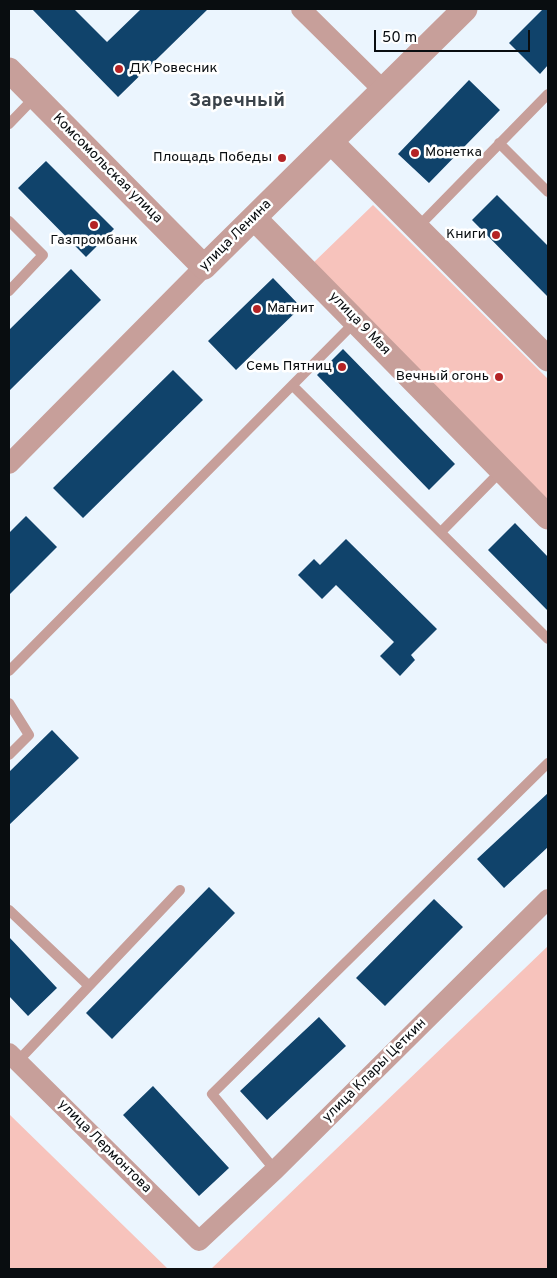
<!DOCTYPE html>
<html>
<head>
<meta charset="utf-8">
<style>
	body { margin:0 }
	#map { position:relative; width:557px; height:1278px; overflow:hidden; background:#ebf5fe; font-family:Overpass,sans-serif }
	canvas { display:block }
	.frame { position:absolute; inset:0; border:10px solid #090d10; pointer-events:none }
	.scale { position:absolute; left:374px; top:30px; width:156px; height:22px; box-sizing:border-box; border:2px solid #090d10; border-top:0; padding-left:6px; font-size:15px; line-height:18px; white-space:nowrap; color:#090d10; -webkit-text-stroke:4px #fff; paint-order:stroke }
</style>
</head>
<body>
<div id="map">
<canvas width="557" height="1278"></canvas>
<div class="frame"></div>
<div class="scale">50 m</div>
</div>
<script>
const ctx = document.querySelector('canvas').getContext('2d');
ctx.lineJoin = 'round';
function fillPath(path, color) {
  ctx.fillStyle = color;
  ctx.fill(path, 'evenodd');
}
function stroke(path, color, width, dash) {
  ctx.strokeStyle = color;
  ctx.lineWidth = width;
  ctx.lineCap = dash ? 'butt' : 'round';
  ctx.setLineDash(dash || []);
  ctx.stroke(path);
}
function write(font, color, halo, rows, align = 'center') {
  ctx.font = font + ' Overpass,sans-serif';
  ctx.lineWidth = 5;
  ctx.setLineDash([]);
  ctx.textBaseline = 'middle';
  ctx.strokeStyle = halo;
  ctx.fillStyle = color;
  for (const [text, x, y, turn = 0] of rows) {
    ctx.save();
    ctx.translate(x, y);
    ctx.rotate((+turn || 0) * Math.PI / 180);
    ctx.textAlign = isNaN(turn) ? turn : align;
    if (halo) ctx.strokeText(text, 0, 0);
    ctx.fillText(text, 0, 0);
    ctx.restore();
  }
}
const green = new Path2D(`
	M 373,205 L 548,379 L 548,504 L 311,265 Z
	M 548,946 L 548,1269 L 211,1269 Z
	M 9,1114 L 168,1269 L 9,1269 Z`);
const building = new Path2D(`
	M 32,9 L 74,9 L 107,42 L 141,9 L 208,9 L 118,97 Z
	M 543,9 L 548,9 L 548,65 L 540,74 L 509,43 Z
	M 469,80 L 500,110 L 429,183 L 398,154 Z
	M 46,161 L 114,229 L 86,257 L 18,188 Z
	M 497,195 L 548,246 L 548,297 L 472,220 Z
	M 71,269 L 101,300 L 9,391 L 9,330 Z
	M 273,278 L 301,307 L 236,370 L 208,341 Z
	M 343,349 L 455,464 L 429,490 L 317,375 Z
	M 173,370 L 203,400 L 83,518 L 53,488 Z
	M 26,516 L 57,547 L 9,595 L 9,533 Z
	M 515,523 L 548,557 L 548,611 L 488,550 Z
	M 346,539 L 437,629 L 411,655 L 415,660 L 400,676 L 380,656 L 394,642 L 336,585 L 322,599 L 298,575 L 314,559 L 320,565 Z
	M 52,730 L 79,758 L 9,825 L 9,772 Z
	M 548,793 L 548,847 L 504,888 L 477,859 Z
	M 209,887 L 235,913 L 112,1039 L 86,1013 Z
	M 434,899 L 463,927 L 385,1006 L 356,978 Z
	M 9,937 L 57,988 L 28,1016 L 9,996 Z
	M 319,1017 L 346,1046 L 267,1120 L 240,1091 Z
	M 153,1086 L 229,1168 L 199,1196 L 123,1115 Z`);
const service = new Path2D(`
	M 9,124 L 35,97
	M 499,143 L 548,192
	M 9,221 L 43,255 L 9,291
	M 417,228 L 548,94
	M 293,386 L 548,639
	M 441,532 L 501,471
	M 9,671 L 356,321
	M 9,703 L 29,735 L 9,755
	M 9,910 L 88,985
	M 17,1062 L 180,890
	M 275,1170 L 212,1094 L 548,763`);
const minor = new Path2D(`
	M 301,9 L 383,90
	M 9,464 L 204,267
	M 9,1053 L 199,1241 L 275,1170 L 548,899`);
const tertiary = new Path2D(`
	M 9,70 L 204,267 L 465,9
	M 331,142 L 548,359
	M 254,218 L 548,517`);
const markers = [
	[119,69,5,"#b42325"],
	[415,153,5,"#b42325"],
	[282,158,5,"#b42325"],
	[94,225,5,"#b42325"],
	[496,235,5,"#b42325"],
	[257,309,5,"#b42325"],
	[342,367,5,"#b42325"],
	[499,377,5,"#b42325"]
];
const poiNames = [
	["ДК Ровесник",129,69,"left"],
	["Монетка",425,153,"left"],
	["Площадь Победы",272,158],
	["Книги",486,235],
	["Газпромбанк",94,241,"center"],
	["Магнит",267,309,"left"],
	["Семь Пятниц",332,367],
	["Вечный огонь",489,377]
];
const streetNames = [
	["Комсомольская улица",107,169,45],
	["улица Ленина",236,236,-45],
	["улица 9 Мая",359,324,46],
	["улица Клары Цеткин",375,1071,-45],
	["улица Лермонтова",104,1147,45]
];
const districtNames = [
	["Заречный",237,102]
];
fillPath(green, '#f7c3bc');
fillPath(building, '#10436b');
stroke(service, '#c79f9a', 10);
stroke(minor, '#c79f9a', 20);
stroke(tertiary, '#c79f9a', 25);
for (const [x, y, r, color] of markers) {
  const dot = new Path2D();
  dot.arc(x, y, r, 0, 2 * Math.PI);
  ctx.fillStyle = color;
  ctx.fill(dot);
  stroke(dot, '#fff', 2);
}
write('14px', '#090d10', '#fff', poiNames, 'right');
write('14px', '#090d10', '#fff', streetNames);
write('bold 19px', '#3a4249', '#fff', districtNames);
</script>
</body>
</html>
